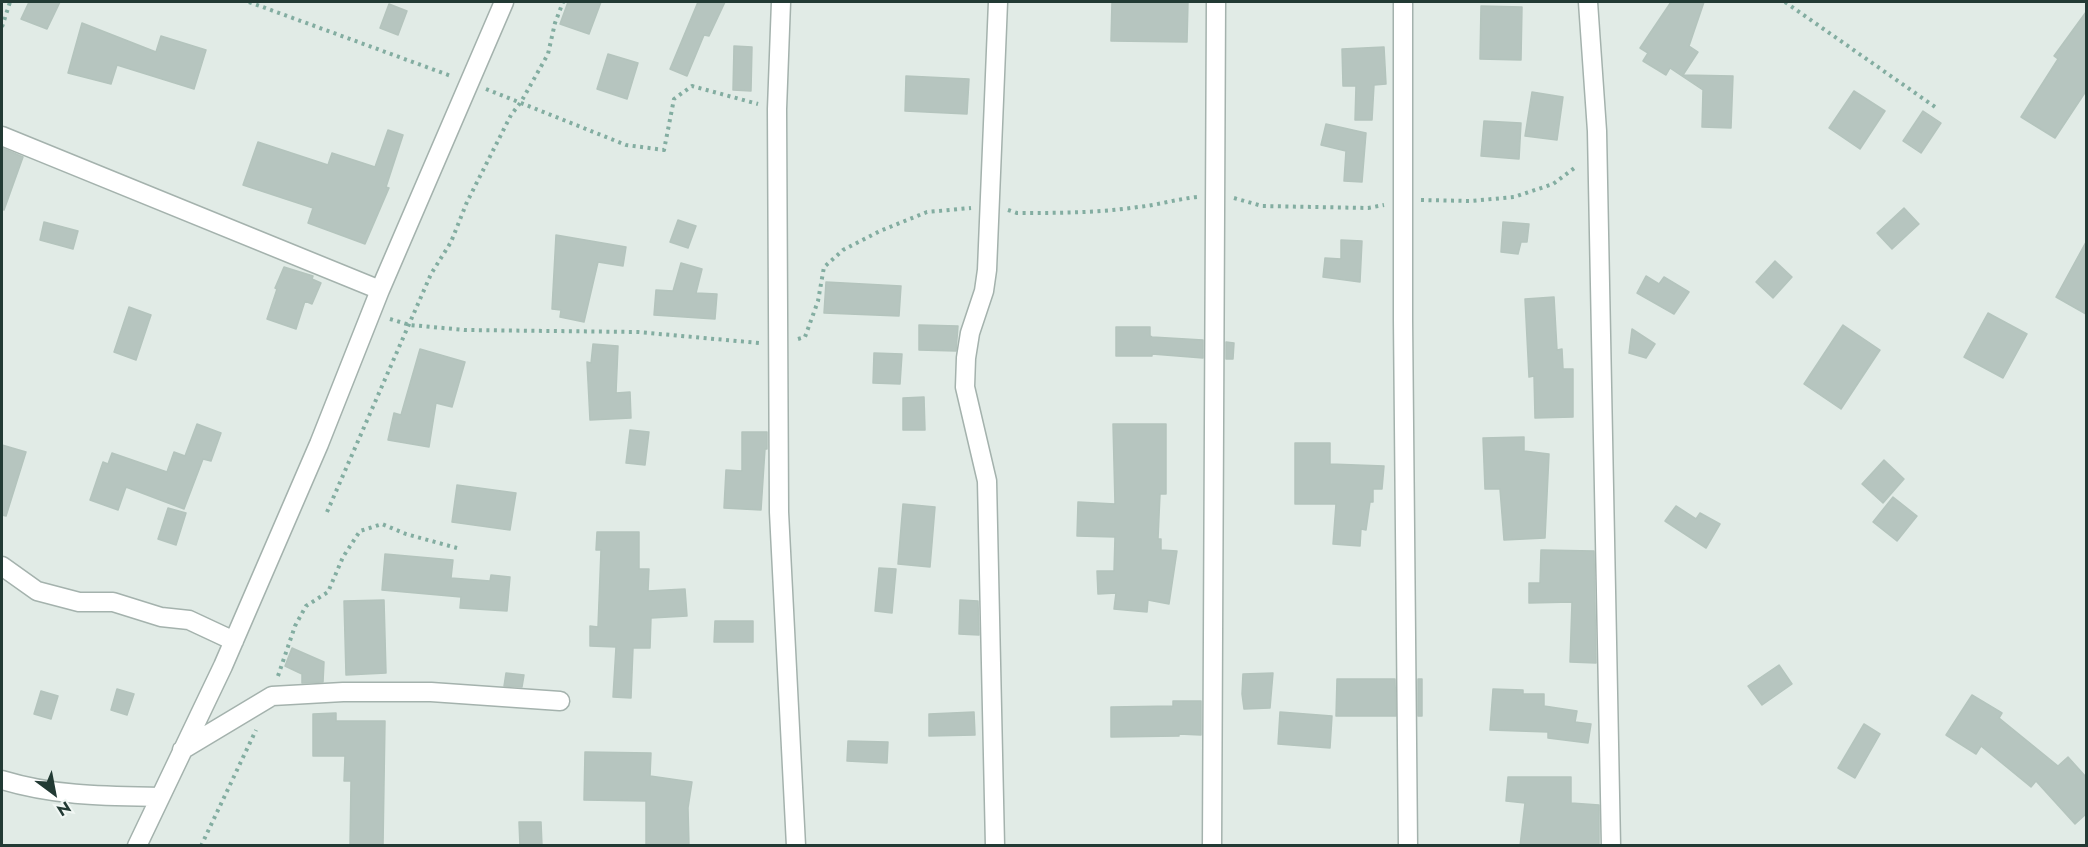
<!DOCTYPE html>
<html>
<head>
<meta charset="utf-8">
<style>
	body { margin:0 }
	#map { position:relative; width:2088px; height:847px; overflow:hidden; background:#e1ebe6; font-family:Jost,sans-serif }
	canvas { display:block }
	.frame { position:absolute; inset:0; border:3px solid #223a34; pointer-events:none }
	.north { position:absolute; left:24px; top:763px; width:60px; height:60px; -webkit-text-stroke:4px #f1f7f4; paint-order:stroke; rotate:148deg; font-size:16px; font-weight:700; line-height:24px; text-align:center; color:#223a34 }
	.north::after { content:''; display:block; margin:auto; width:21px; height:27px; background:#223a34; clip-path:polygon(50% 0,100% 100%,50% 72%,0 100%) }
</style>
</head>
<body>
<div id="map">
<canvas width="2088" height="847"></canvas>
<div class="frame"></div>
<div class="north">N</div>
</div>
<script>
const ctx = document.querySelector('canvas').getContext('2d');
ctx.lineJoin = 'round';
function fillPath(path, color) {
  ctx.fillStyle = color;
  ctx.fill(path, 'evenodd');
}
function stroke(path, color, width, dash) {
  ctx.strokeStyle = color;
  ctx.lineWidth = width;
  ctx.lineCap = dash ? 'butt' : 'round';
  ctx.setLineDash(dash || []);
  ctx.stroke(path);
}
const building = new Path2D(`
	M 29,2 L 60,2 L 47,29 L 21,19 Z
	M 568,2 L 601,2 L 589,34 L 560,24 Z
	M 698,2 L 725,2 L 709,36 L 704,35 L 687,76 L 670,69 Z
	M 1112,2 L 1188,2 L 1187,42 L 1111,41 Z
	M 1671,2 L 1704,2 L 1689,46 L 1698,52 L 1683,75 L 1733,76 L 1731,128 L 1702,127 L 1703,90 L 1670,68 L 1666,75 L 1643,61 L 1648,53 L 1640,48 Z
	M 389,4 L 407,11 L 398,35 L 380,28 Z
	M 1481,6 L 1522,7 L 1521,60 L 1480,59 Z
	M 2086,12 L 2086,91 L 2055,138 L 2021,117 L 2058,59 L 2054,56 Z
	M 82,23 L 156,52 L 161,36 L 206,50 L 194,89 L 117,65 L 111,84 L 68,73 Z
	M 734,46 L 752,47 L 751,91 L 733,90 Z
	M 1384,47 L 1386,84 L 1374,85 L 1372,120 L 1355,120 L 1356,86 L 1343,86 L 1342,49 Z
	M 608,54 L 638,63 L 627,99 L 597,89 Z
	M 906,76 L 969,79 L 967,114 L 905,111 Z
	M 1854,91 L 1885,111 L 1860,149 L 1829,128 Z
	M 1532,92 L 1563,97 L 1557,140 L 1525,136 Z
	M 1923,111 L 1941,123 L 1921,153 L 1903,141 Z
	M 1484,121 L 1521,123 L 1519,159 L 1481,156 Z
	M 1326,124 L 1366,133 L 1362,182 L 1344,181 L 1346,151 L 1321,145 Z
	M 388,130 L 403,135 L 386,187 L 389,188 L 365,244 L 308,223 L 313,208 L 243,185 L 258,142 L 328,165 L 332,153 L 375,167 Z
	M 2,148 L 23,157 L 4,210 L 2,209 Z
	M 1904,208 L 1919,224 L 1892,249 L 1877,233 Z
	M 678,220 L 696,226 L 688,248 L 670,242 Z
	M 44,222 L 78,231 L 73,249 L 40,240 Z
	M 1503,222 L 1529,224 L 1527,242 L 1521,242 L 1518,254 L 1501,252 Z
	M 556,235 L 626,247 L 623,266 L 598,262 L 584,322 L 560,317 L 561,310 L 552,309 Z
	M 1341,240 L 1362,241 L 1360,282 L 1323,277 L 1325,258 L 1341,259 Z
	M 2086,242 L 2086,314 L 2056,297 Z
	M 1775,261 L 1792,277 L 1773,298 L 1756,282 Z
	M 681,263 L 702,269 L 696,293 L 717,294 L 715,319 L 654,315 L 656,290 L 673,291 Z
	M 284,267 L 313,276 L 312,279 L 321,283 L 312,304 L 305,301 L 296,329 L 267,319 L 277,289 L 275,288 Z
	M 1646,276 L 1659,284 L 1664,277 L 1689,292 L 1674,314 L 1637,293 Z
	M 826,282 L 901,286 L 899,316 L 824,313 Z
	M 1554,297 L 1557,350 L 1562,349 L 1563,369 L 1573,369 L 1573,417 L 1535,418 L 1534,376 L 1529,377 L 1525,299 Z
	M 129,307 L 151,315 L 136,360 L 114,352 Z
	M 1988,313 L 2027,334 L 2003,378 L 1964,357 Z
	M 919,325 L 958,326 L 956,351 L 919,350 Z
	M 1843,325 L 1880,350 L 1841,409 L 1804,384 Z
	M 1116,327 L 1150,327 L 1150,336 L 1152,337 L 1203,340 L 1203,358 L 1152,354 L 1152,356 L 1116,356 Z
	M 1632,329 L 1655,344 L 1646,358 L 1629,353 Z
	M 1226,342 L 1234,343 L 1233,359 L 1226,359 Z
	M 593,344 L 618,346 L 616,393 L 630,392 L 631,418 L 590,420 L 587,362 L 591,363 Z
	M 420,349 L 465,362 L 452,407 L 436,403 L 429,447 L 388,440 L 394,413 L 401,415 Z
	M 874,353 L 902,354 L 900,384 L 873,383 Z
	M 924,397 L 925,430 L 903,430 L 903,398 Z
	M 197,424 L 221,433 L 211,461 L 203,459 L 184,509 L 126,487 L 118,510 L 90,500 L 103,462 L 108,464 L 112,453 L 167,472 L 174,452 L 185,456 Z
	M 1113,424 L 1166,424 L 1166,494 L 1160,494 L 1158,539 L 1161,539 L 1161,550 L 1177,551 L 1169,604 L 1148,600 L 1147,612 L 1114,609 L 1116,593 L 1098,594 L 1097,571 L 1114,571 L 1115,537 L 1077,536 L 1078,502 L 1115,504 Z
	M 630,430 L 649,432 L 645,465 L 626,463 Z
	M 742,432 L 767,432 L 767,449 L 765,449 L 761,510 L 724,508 L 726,470 L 742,471 Z
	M 1524,437 L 1524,451 L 1549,454 L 1545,538 L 1504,540 L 1500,489 L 1485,489 L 1483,438 Z
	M 1295,443 L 1330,443 L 1330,464 L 1384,466 L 1382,489 L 1373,489 L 1373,502 L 1370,502 L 1366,530 L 1361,529 L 1360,546 L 1333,544 L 1336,504 L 1295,504 Z
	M 2,445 L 26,452 L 6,516 L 2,515 Z
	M 1884,460 L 1904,479 L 1883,503 L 1862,484 Z
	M 457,485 L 516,493 L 510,530 L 452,522 Z
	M 1893,497 L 1917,516 L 1897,541 L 1873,522 Z
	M 903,504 L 935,507 L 930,567 L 898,564 Z
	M 1676,506 L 1696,519 L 1700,513 L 1720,524 L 1706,548 L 1665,521 Z
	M 168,508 L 186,513 L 176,545 L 158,539 Z
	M 597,532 L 639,532 L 639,569 L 649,569 L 648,591 L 685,589 L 687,616 L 651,618 L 650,648 L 633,648 L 631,698 L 613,697 L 616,647 L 590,646 L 590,626 L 598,627 L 601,550 L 596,550 Z
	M 1541,550 L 1594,551 L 1596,663 L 1570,662 L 1572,602 L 1529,603 L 1529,583 L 1540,583 Z
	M 385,554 L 453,560 L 451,578 L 490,581 L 491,575 L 510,577 L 507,611 L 460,608 L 461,597 L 382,590 Z
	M 879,568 L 896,569 L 892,613 L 875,611 Z
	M 384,600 L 386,673 L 346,675 L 344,601 Z
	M 960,600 L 978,601 L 979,635 L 959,634 Z
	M 715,621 L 753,621 L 753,642 L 714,642 Z
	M 292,648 L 324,662 L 323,682 L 302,683 L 302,674 L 285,666 Z
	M 1779,665 L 1792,684 L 1762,705 L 1748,686 Z
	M 506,673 L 524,675 L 522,687 L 504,686 Z
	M 1273,673 L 1270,708 L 1244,709 L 1242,694 L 1243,674 Z
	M 1337,679 L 1395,679 L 1396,716 L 1336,716 Z
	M 1418,679 L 1422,679 L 1422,716 L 1418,716 Z
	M 117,689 L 134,694 L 127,715 L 111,710 Z
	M 1493,689 L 1523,690 L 1523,694 L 1544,694 L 1544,706 L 1577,711 L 1575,722 L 1591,724 L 1588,743 L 1548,738 L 1548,732 L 1490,730 Z
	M 41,691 L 58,696 L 51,719 L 34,714 Z
	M 1972,695 L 2002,713 L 1999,718 L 2058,766 L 2068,757 L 2086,777 L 2086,814 L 2075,824 L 2036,781 L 2031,787 L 1981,746 L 1976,754 L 1946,735 Z
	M 1173,701 L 1201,701 L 1201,735 L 1179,734 L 1179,736 L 1111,737 L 1111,707 L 1173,706 Z
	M 974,712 L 975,735 L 929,736 L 929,714 Z
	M 1280,712 L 1332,716 L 1330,748 L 1278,744 Z
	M 336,713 L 336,721 L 385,721 L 383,846 L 350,846 L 351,781 L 344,781 L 345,756 L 313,756 L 313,714 Z
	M 1864,724 L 1880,734 L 1855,778 L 1838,768 Z
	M 848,741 L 888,742 L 887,763 L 847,761 Z
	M 585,752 L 651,753 L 650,776 L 692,782 L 688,808 L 689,846 L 646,846 L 646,801 L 584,800 Z
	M 1508,777 L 1571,777 L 1571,803 L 1599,805 L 1599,846 L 1520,846 L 1525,803 L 1506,801 Z
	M 519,822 L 541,822 L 542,846 L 520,846 Z`);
const path = new Path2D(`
	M 249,2 L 451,76
	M 1785,2 L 1938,109
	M 2,27 L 10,2
	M 486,89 L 626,145 L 664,150 L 674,99 L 692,86 L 758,104
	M 1234,198 L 1262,206 L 1368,208 L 1384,205
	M 1421,200 L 1471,201 L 1514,197 L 1553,184 L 1577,166
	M 1008,210 L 1017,213 C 1058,213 1097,213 1138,207 C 1158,205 1177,199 1197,197
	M 390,319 L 410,325 L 465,330 L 638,332 L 759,343
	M 798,339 L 805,337 L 818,301 L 824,267 L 843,250 L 880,231 L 927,212 L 971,208
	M 327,512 L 431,274 L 451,242 L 467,202 L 511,115 L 521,102 L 548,54 L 555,23 L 563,2
	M 278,676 L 295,626 L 306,606 L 328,592 L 343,557 L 360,531 L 382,524 L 406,534 L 457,548
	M 201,846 L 256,730`);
const street = new Path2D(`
	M 781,2 L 777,109 L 779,512 L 796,846
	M 1403,2 L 1403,320 L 1408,846
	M 1588,2 L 1597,131 L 1611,846
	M 2,136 L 380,290
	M 2,566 L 37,591 L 79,602 L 113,602 L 161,617 L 189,620 L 234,641
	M 182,750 L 272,696 L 343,692 L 431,692 L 560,701
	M 2,780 C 55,796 103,796 159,797
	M 137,846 L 223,666 L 319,444 L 380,290 L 504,2
	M 995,846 L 987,481 L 965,387 L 966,358 L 970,333 L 984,291 L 987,270 L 998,2
	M 1212,846 L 1216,2`);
fillPath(building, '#b6c5bf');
stroke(building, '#b4c4bd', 1.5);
stroke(street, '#a4b2ad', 21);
stroke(path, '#83ada1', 4, [3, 4.5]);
stroke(street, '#fff', 18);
</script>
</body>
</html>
